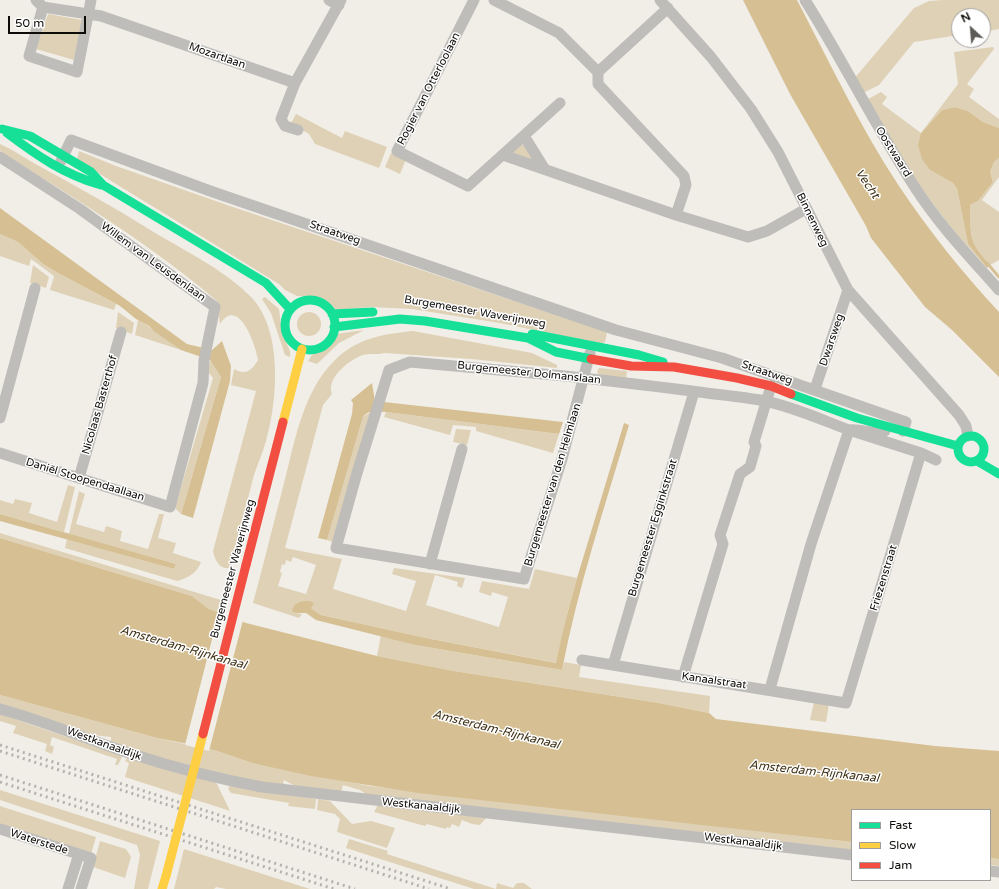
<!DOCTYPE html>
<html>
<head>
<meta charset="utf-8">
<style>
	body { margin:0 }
	#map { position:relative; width:999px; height:889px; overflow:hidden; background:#f1eee8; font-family:"Varela Round",sans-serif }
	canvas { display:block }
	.legend { position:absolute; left:851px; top:809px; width:140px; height:72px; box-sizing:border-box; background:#fff; border:1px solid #9f9e9d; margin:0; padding:5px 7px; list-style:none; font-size:12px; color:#0e0c09 }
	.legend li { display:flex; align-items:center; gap:8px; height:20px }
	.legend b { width:20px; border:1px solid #9f9e9d }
	.north { position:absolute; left:951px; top:8px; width:40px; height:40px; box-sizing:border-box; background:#fff; border:1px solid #9f9e9d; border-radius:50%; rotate:334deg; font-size:11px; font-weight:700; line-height:16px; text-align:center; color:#0e0c09 }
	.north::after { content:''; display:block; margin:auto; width:14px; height:18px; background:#5d5b57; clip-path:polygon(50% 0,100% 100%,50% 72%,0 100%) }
	.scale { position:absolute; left:8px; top:16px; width:78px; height:18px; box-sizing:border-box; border:2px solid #0e0c09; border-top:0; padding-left:5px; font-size:12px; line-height:14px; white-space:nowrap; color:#0e0c09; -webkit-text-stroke:3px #fff; paint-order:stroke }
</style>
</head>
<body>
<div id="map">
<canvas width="999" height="889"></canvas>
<ul class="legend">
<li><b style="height:5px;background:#16e098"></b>Fast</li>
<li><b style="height:5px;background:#ffcf43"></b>Slow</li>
<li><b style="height:5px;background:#f24e42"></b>Jam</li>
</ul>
<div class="north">N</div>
<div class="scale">50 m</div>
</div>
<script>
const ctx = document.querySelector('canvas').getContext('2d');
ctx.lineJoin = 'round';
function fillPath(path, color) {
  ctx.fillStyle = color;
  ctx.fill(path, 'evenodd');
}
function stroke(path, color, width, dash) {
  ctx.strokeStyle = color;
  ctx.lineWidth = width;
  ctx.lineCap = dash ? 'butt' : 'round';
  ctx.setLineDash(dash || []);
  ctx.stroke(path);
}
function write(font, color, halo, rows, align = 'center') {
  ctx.font = font + ' "Varela Round",sans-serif';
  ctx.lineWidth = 3;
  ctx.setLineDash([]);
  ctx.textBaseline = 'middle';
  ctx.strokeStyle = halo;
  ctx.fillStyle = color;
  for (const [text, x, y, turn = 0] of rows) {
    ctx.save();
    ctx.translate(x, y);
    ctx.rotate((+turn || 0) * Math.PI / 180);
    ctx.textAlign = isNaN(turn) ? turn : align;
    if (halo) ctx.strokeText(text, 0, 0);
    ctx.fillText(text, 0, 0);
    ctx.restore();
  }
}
const green = new Path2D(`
	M 943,0 L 999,0 L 999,29 L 983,32 L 983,16 L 959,16 L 959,35 L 914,42 L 879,85 L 861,94 L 853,80 L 914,8 L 929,1 Z
	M 48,14 L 82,20 L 74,60 L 36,49 Z
	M 993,47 L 994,49 L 967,84 L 974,89 L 969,97 L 999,119 L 999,128 L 983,122 L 968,111 L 955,107 L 942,110 L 921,133 L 930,170 L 953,183 L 957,189 L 968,244 L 987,268 L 953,230 L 917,183 L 868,99 L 881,92 L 887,97 L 882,104 L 921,133 L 958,84 L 954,52 Z
	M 296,114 L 342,138 L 345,131 L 387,147 L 379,168 L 315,144 L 309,134 L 291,123 Z
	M 0,144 C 14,150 26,159 39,166 C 78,187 115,208 152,231 C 185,251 223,269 250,296 C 283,328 278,400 266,441 C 263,452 258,463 254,475 C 246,506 238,537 230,568 C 219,570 215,560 213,551 L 256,391 L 231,385 L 234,369 C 246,376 252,370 258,360 C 256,347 239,295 220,324 L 217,301 C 151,245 77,199 3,154 L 0,150 Z
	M 521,144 L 523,145 L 536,161 L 511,154 Z
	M 79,151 L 116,166 L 227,205 L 604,331 L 607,333 L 605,342 L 601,344 L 500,323 L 412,309 L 371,307 L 336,310 L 320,297 L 297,296 L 285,290 L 279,284 L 77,160 Z
	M 391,153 L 406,159 L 400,174 L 385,167 Z
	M 999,158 L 999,177 L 982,200 L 999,212 L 999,260 L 990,265 C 968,240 971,237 970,205 L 978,201 L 993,182 L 990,172 L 994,162 Z
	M 0,234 L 18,242 L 43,264 L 58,273 L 116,304 L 114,310 L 50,290 L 54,276 L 31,259 L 29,266 L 0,256 Z
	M 33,265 L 49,277 L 46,288 L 30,283 Z
	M 265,297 L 279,309 L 282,332 L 290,351 L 290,357 L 285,355 L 271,313 L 262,299 Z
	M297 324a12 12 0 1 1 24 0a12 12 0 1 1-24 0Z
	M 118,312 L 134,323 L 132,334 L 116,328 Z
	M 138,320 C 153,328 167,340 181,350 L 135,335 Z
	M 364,330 L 339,343 L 317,364 L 308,361 L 312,355 L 325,347 L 336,334 Z
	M 413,331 L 532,353 L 557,365 L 557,368 L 471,359 L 385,353 C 377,355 369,353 363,355 C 349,360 326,378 332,394 L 323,405 L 285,548 L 342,559 L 333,589 L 406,611 L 416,581 L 392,574 L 394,568 L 465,578 L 462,588 L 457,586 L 458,582 L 435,575 L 426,605 L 499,627 L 508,597 L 492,592 L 491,596 L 479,592 L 482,581 L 529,589 L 535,569 L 577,578 L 564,626 L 557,663 L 426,638 L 321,615 L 311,608 L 296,613 L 302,614 L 299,618 L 253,603 C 263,566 272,529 282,491 C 294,447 301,393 335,360 C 357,338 383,334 413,331 ZM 293,557 L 316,565 L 306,594 L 278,586 L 282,573 L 280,572 L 282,564 L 285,565 L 286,560 L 291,562 Z
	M 210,360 L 221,377 L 181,514 L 175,508 L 213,378 L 208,372 Z
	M 599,368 L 627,371 L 626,379 L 599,375 L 597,372 Z
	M 372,411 L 333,542 L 327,540 L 363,417 Z
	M 386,412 L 559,434 L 553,453 L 476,431 L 476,427 L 453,425 L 450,435 L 384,417 Z
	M 456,429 L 471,430 L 467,445 L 453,442 Z
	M 68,485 L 75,487 L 64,532 L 0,514 L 0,500 L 13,504 L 15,499 L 32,503 L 29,513 L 57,522 Z
	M 79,491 L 85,494 L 76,524 L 104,532 L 106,526 L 122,531 L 120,541 L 148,549 L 159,514 L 164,514 L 158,538 L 176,543 L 173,553 L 201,562 C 198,572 187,579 177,581 L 65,548 L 67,539 L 174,569 L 176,564 L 69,534 Z
	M 0,533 L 221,600 L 219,614 L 209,609 L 192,596 L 0,538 Z
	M 381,635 L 415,645 L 562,670 L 564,662 L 581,665 L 579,677 L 710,696 L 709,713 L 659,703 L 454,671 L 377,656 Z
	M 0,695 L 157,738 L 217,751 L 252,763 L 370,786 L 852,842 L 852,850 L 366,794 L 360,790 L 343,785 L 341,792 L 295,786 L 284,780 L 283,783 L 286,785 C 226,779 168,761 111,742 L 111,737 L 93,735 L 0,704 Z
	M 814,702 L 829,704 L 826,722 L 810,720 Z
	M 0,714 L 119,755 L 122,757 L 118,765 L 115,765 L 117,759 L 52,737 L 50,745 L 54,747 L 52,754 L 45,751 L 47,744 L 13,733 L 16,726 L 0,721 Z
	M 127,758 L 216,782 L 230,811 L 125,777 L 129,763 L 125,761 Z
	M 230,785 L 316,799 L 315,809 L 288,806 L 289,803 L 231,793 L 228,789 Z
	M 0,790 L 160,841 L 148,889 L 134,889 L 140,855 L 137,845 L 0,800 Z
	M 318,799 L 330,801 L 352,824 L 371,821 L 395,828 L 387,848 L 337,832 L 340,819 L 335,814 L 317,810 Z
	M 378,805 L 486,818 L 480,825 L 472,824 L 462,820 L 459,827 L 452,824 L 450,828 L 447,827 L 446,829 L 427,824 L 425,826 L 374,812 Z
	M 0,806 L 96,837 L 91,854 L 0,825 Z
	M 349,839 L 388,851 L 387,854 L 496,889 L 497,883 L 513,888 L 517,883 L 524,883 L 532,889 L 474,889 L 346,848 Z
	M 100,841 L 126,849 L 131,857 L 125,878 L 93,867 Z
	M 184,849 L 310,889 L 226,889 L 216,887 L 214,889 L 174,889 Z
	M 990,858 L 999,859 L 999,866 L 990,865 Z`);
const water = new Path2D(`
	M 743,0 L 797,0 C 830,63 860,127 899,186 C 929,231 962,272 999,312 L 999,377 L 952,330 L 925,307 L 871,238 L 866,226 L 790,94 Z
	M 955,107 L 968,111 L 983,122 L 999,128 L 999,158 L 994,162 L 990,172 L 993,182 L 978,201 L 970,205 C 971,238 968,240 990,265 L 987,268 L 968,244 L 957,189 L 953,183 L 930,170 L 922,159 L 918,145 L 921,133 L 942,110 Z
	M 0,208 L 187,344 L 212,350 L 222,341 L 231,366 L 230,381 L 193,518 L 181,514 L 221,377 L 210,360 L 181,350 L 155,332 L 149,326 L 136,319 L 120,306 L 58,273 L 43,264 L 18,242 L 0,234 Z
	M 372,383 L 375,401 L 563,422 L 559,434 L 386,412 C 376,411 370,409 363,417 L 327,540 L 318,538 L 352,414 L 353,403 L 351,400 Z
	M 624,423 L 629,425 C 605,506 578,587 562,670 L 415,645 L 316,620 L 306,613 L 296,613 L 292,611 C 294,601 306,599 314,603 L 311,608 L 321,615 L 426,638 L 556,663 L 564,626 L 577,578 Z
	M 0,514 L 176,564 L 174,569 L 0,521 Z
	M 0,538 L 192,596 L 209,609 L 246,623 L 377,656 L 454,671 L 659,703 L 709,713 L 716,719 L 935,746 L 999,751 L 999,859 L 990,858 L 990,810 L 852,810 L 852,842 L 418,793 L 311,776 L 252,763 L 217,751 L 183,743 L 157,738 L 0,695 Z`);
const pier = new Path2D(`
	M 219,612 L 243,620 L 209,751 L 185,745 Z`);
const stream = new Path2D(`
	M 987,263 L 999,277`);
const street = new Path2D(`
	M 36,0 L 43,7 L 101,16 L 295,83 L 341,0
	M 329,0 L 339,5
	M 474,0 L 397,151 L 468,186 L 560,103
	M 494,0 L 559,33 L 598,72
	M 660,0 L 711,57 L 751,109 L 778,152 L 848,290 L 959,415 L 966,426 L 968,436
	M 805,0 C 844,62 876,128 916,189 C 940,226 970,257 999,290
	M 43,7 L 29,56 L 77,72 L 91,0
	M 668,8 L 598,72 L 598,84 L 684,176 L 686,185 L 676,215
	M 295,83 L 281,119 L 285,126 L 298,130
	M 524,136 L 544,168
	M 503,155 L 676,215 L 748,237 L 767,231 L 806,209
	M 0,157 L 80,209 L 215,307 L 204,360 L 203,383 L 170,507 L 0,453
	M 61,161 L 71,140 L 213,192 L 616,330 L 722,358 L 906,422 L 903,431
	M 590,353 L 562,459 L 524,579 L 336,548 L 357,473 L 389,370 L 410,362 L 565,376 C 610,381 654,386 699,392 C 721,395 744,397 765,401 C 794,407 822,420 849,430 C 862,428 873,436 885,431
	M 815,389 L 848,290
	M 0,418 L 35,288
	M 79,478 L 121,332
	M 430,564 L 462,449
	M 582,660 L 846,703 L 921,453
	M 613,665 L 694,392
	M 683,677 L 723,544 L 720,535 L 740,474 L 750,467 L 756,446 L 754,442 L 771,386
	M 770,689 L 811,544 L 849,430 L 921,453 L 936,460
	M 0,709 C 45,721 88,740 132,754 C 175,768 219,779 262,787 L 852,855
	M 0,829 L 91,858 L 81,889
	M 990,871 L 999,872
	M 68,889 L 79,854`);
const fast = new Path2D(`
	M 2,129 L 30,136 L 91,172 L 103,185 L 266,283 L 290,309
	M 7,133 C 36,155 65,175 101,185
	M285 325a25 25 0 1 1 50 0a25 25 0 1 1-50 0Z
	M 332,314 L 373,312
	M 334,327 L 400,319 L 425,321 L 528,338 L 556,352 L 591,359
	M 532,334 L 639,355 L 663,362
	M 791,394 L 857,418 L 958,446
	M958 449a13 13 0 1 1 26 0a13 13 0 1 1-26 0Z
	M 977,461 L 999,474`);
const slow = new Path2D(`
	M 283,422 L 302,349
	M 162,889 L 166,876`);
const jam = new Path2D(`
	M 591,359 L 631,366 L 674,367 L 737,378 L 771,386 L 791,394
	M 246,565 L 283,422`);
const rail = new Path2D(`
	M 0,745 L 451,889
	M 0,751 L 429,889
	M 0,775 L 355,889
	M 0,782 L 334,889`);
const slowBridge = new Path2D(`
	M 166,876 L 203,734`);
const jamBridge = new Path2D(`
	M 203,734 L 246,565`);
const streetNames = [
	["Mozartlaan",217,56,19],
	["Rogier van Otterloolaan",429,89,-63],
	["Oostwaard",893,152,58],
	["Binnenweg",812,220,64],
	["Straatweg",335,233,19],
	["Willem van Leusdenlaan",153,262,36],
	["Burgemeester Waverijnweg",475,312,10],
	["Dwarsweg",832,340,-71],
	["Burgemeester Dolmanslaan",529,373,6],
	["Straatweg",767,373,19],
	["Nicolaas Basterthof",100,405,-74],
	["Daniël Stoopendaallaan",85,480,17],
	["Burgemeester van den Helmlaan",553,485,-73],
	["Burgemeester Egginkstraat",653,528,-73],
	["Burgemeester Waverijnweg",233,569,-75],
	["Friezenstraat",884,578,-73],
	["Kanaalstraat",714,681,8],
	["Westkanaaldijk",104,744,20],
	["Westkanaaldijk",421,806,6],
	["Waterstede",39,842,18],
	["Westkanaaldijk",743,842,7]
];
const waterNames = [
	["Vecht",867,184,56],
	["Amsterdam-Rijnkanaal",183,648,16],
	["Amsterdam-Rijnkanaal",496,730,14],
	["Amsterdam-Rijnkanaal",814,772,6]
];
fillPath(green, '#dfd1b6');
fillPath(water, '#d6c093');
fillPath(pier, '#f1eee8');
stroke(stream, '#d6c093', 3);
stroke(street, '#bebdba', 11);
stroke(fast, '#16e098', 9);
stroke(slow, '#ffcf43', 9);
stroke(jam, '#f24e42', 9);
stroke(rail, '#b4b2ad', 3, [2, 4]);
stroke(slowBridge, '#ffcf43', 9);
stroke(jamBridge, '#f24e42', 9);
write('11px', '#0e0c09', '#fff', streetNames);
write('italic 12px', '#403216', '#fff', waterNames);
</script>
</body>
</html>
